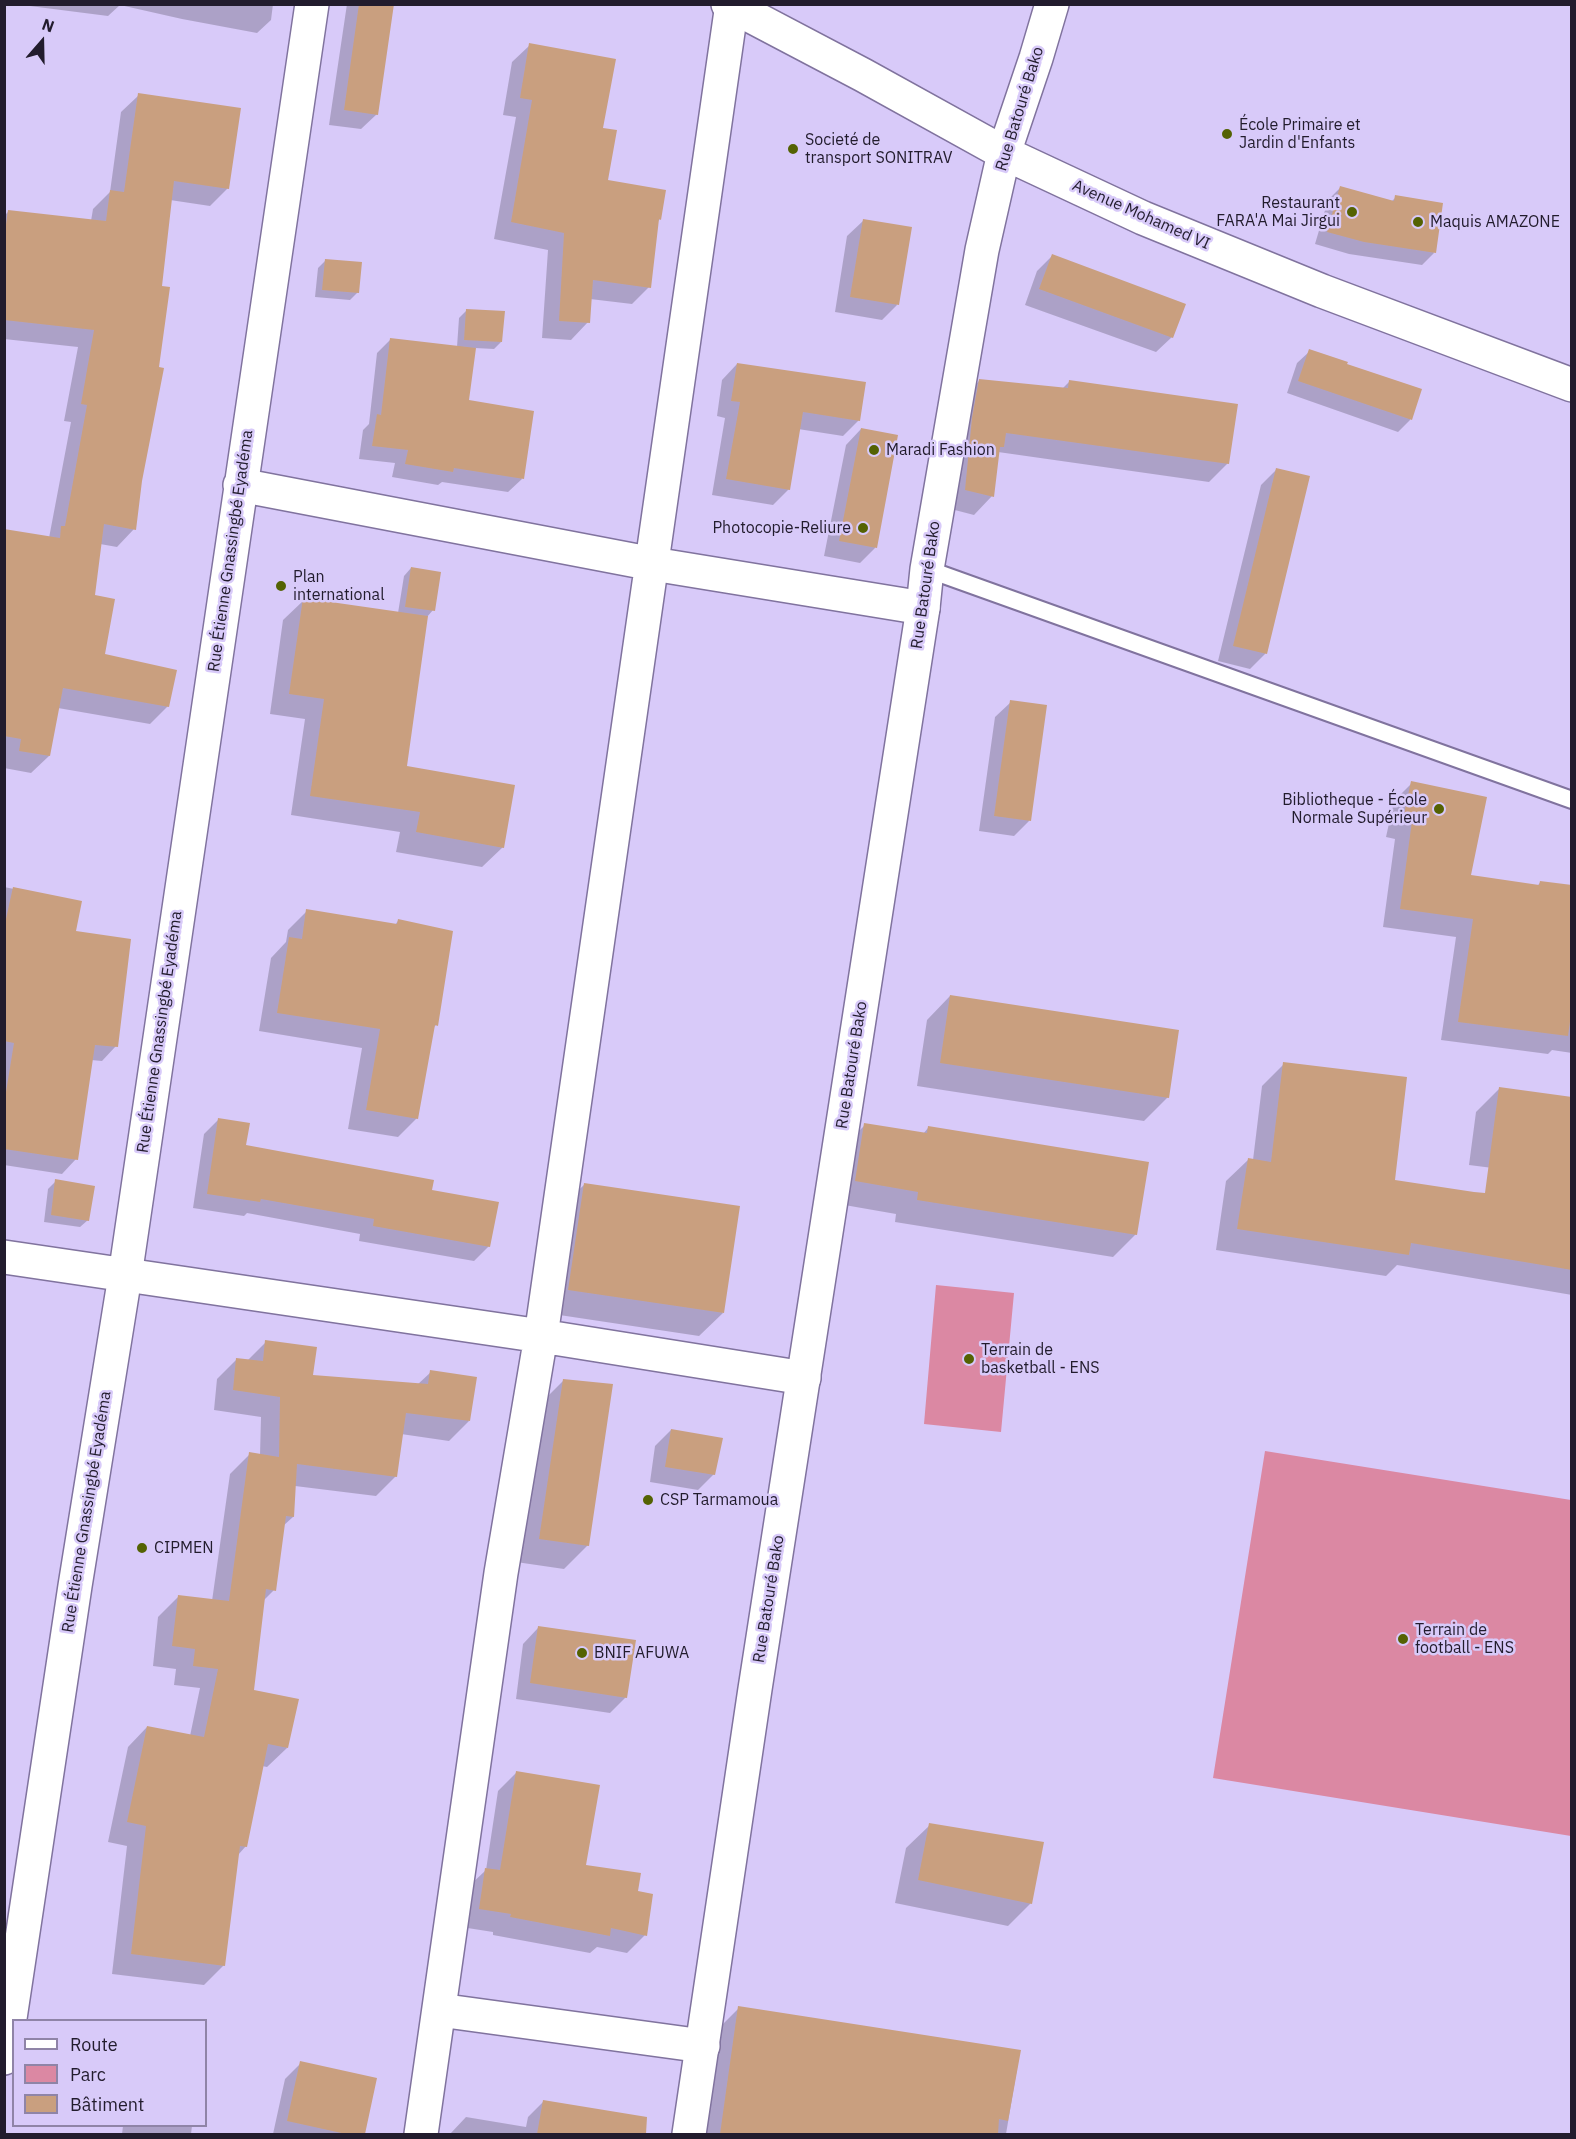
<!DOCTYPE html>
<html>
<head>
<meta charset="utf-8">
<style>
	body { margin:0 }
	#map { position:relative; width:1576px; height:2139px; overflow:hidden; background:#d8caf9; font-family:"IBM Plex Sans",sans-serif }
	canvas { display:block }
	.frame { position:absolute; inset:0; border:6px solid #221c2d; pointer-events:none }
	.legend { position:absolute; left:12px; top:2019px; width:195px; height:108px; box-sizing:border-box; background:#d8caf9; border:2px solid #8f84a7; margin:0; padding:8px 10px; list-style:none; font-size:18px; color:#221c2d }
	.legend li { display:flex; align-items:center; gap:12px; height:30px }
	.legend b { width:30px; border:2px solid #8f84a7 }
	.north { position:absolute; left:12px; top:12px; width:60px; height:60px; -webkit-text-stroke:4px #d8caf9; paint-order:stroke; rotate:20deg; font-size:16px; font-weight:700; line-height:24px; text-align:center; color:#221c2d }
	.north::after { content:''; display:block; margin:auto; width:21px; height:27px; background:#221c2d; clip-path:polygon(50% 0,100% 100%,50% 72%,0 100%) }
</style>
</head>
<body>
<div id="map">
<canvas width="1576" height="2139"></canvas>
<div class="frame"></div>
<ul class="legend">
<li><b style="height:8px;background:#fff"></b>Route</li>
<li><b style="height:16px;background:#db88a3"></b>Parc</li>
<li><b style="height:16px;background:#c99f7f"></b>Bâtiment</li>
</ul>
<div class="north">N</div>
</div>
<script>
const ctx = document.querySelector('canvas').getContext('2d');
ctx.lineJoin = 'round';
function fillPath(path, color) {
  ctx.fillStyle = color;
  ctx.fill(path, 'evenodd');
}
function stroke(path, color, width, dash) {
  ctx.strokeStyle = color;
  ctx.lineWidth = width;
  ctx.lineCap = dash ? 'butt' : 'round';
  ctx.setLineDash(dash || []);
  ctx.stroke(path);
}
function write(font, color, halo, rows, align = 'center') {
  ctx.font = font + ' "IBM Plex Sans",sans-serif';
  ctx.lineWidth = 5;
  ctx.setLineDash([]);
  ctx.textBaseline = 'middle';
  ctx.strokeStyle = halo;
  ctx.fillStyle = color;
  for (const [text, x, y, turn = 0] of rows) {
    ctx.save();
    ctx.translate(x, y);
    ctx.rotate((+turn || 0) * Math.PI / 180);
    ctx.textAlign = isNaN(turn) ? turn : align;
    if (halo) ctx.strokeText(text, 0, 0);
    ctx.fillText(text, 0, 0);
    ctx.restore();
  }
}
const green = new Path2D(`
	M 936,1285 L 1014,1293 L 1001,1432 L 924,1424 Z
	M 1265,1451 L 1571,1500 L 1571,1836 L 1213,1778 Z`);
const shadow = new Path2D(`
	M 14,4 L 273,4 L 271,20 L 257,33 L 182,19 L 120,5 L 108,16 Z
	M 347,4 L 393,4 L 377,114 L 361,129 L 329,125 Z
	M 530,45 L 602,129 L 607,181 L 660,219 L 658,221 L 649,287 L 632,304 L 590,299 L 588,322 L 571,340 L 542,338 L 548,250 L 494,239 L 516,117 L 503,115 L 512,62 Z
	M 139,95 L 228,188 L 210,206 L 170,200 L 134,529 L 117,547 L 100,544 L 94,597 L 103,655 L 168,706 L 150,724 L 58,708 L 49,756 L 31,773 L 4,768 L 4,530 L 49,538 L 71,422 L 64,421 L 78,347 L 4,339 L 4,216 L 8,212 L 91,221 L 93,209 L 110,192 L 121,112 Z
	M 1340,188 L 1391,202 L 1396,197 L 1434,253 L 1422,265 L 1349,254 L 1315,244 L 1328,200 Z
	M 863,221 L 897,305 L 882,320 L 835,312 L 847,236 Z
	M 1052,256 L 1172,337 L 1156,352 L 1025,305 L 1037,271 Z
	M 325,261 L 358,292 L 350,300 L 315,297 L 318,268 Z
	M 467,310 L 501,342 L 494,349 L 475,348 L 467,401 L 522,479 L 508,492 L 442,482 L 438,485 L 392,477 L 395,463 L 359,459 L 363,430 L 369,424 L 377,353 L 391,339 L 457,347 L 459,318 Z
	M 1310,351 L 1345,365 L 1420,389 L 1410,420 L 1398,432 L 1287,393 L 1297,363 Z
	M 737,364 L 859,420 L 843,436 L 798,429 L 789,489 L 773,505 L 712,495 L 725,418 L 717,416 L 722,380 Z
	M 979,381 L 1062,389 L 1070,381 L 1228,463 L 1209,482 L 998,452 L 992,496 L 974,515 L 947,508 L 961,400 Z
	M 861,429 L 875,548 L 860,563 L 824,556 L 846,445 Z
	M 1276,470 L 1266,653 L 1250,669 L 1218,661 L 1261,485 Z
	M 411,568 L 433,610 L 427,617 L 405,767 L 503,847 L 482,867 L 396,852 L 400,832 L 291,815 L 305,719 L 270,714 L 283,620 L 304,600 L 398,613 L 404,576 Z
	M 1011,702 L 1029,821 L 1014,836 L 979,831 L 995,717 Z
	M 1412,783 L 1469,876 L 1537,886 L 1540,883 L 1572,886 L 1572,1053 L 1552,1050 L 1548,1054 L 1441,1040 L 1456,937 L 1383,927 L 1395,839 L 1386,837 L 1394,801 Z
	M 4,887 L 80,902 L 75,932 L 116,1046 L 102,1061 L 91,1060 L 76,1159 L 62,1174 L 4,1165 Z
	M 307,911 L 395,925 L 398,921 L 436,1025 L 432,1029 L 417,1118 L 398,1137 L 348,1129 L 362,1048 L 259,1031 L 271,958 L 286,942 L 288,930 Z
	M 950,996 L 1168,1097 L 1144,1121 L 917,1086 L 927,1020 Z
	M 1284,1064 L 1394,1181 L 1572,1209 L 1572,1295 L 1397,1265 L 1386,1276 L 1216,1250 L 1226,1181 L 1248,1160 L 1253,1160 L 1262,1086 Z
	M 1499,1089 L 1572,1178 L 1469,1165 L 1476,1112 Z
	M 219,1119 L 244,1146 L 430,1191 L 489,1246 L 474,1261 L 359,1241 L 360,1234 L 247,1213 L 244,1216 L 193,1208 L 204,1134 Z
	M 865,1125 L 923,1134 L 928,1128 L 1136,1234 L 1113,1257 L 895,1222 L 896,1214 L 833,1203 L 842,1148 Z
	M 56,1181 L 88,1220 L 80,1227 L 44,1222 L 48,1189 Z
	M 585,1184 L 723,1313 L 699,1336 L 546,1313 L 561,1207 Z
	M 266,1342 L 311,1377 L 417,1385 L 431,1372 L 469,1421 L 449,1441 L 401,1434 L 396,1476 L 376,1496 L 295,1486 L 293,1517 L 283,1526 L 274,1590 L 263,1601 L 253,1691 L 287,1748 L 267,1767 L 262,1766 L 246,1846 L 238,1855 L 224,1965 L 204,1985 L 112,1974 L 127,1846 L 108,1842 L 128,1747 L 147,1727 L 190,1736 L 200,1688 L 174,1685 L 176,1669 L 153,1666 L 158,1617 L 178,1597 L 212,1601 L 230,1474 L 250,1454 L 260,1455 L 261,1417 L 214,1410 L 217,1379 L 236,1360 L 247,1361 Z
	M 564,1380 L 588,1545 L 564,1569 L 516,1562 L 540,1404 Z
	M 671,1430 L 714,1474 L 698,1490 L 650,1482 L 655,1446 Z
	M 538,1628 L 626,1697 L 610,1713 L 516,1699 L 523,1644 Z
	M 516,1773 L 584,1867 L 636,1892 L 645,1935 L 627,1953 L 597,1947 L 590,1953 L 493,1935 L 493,1932 L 461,1927 L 467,1888 L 486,1870 L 498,1791 Z
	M 930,1825 L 1031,1903 L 1008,1926 L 895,1903 L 906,1848 Z
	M 739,2008 L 1020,2051 L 1006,2134 L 701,2134 L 716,2031 Z
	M 301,2063 L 375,2079 L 363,2134 L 273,2134 L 285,2079 Z
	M 543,2102 L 615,2113 L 613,2134 L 450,2134 L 466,2117 L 526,2127 L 528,2117 Z
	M 123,2126 L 192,2126 L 191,2134 L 122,2134 Z`);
const building = new Path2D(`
	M 359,4 L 394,4 L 378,115 L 344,110 Z
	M 529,43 L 616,59 L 603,128 L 617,130 L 608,180 L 666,190 L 661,220 L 659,219 L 651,288 L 593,280 L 590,323 L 559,321 L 564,233 L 511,222 L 532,100 L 520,98 Z
	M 138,93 L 241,108 L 229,189 L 174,181 L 162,286 L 170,287 L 159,367 L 164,368 L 142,481 L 136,530 L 104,524 L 95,595 L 115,599 L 105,654 L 177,670 L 169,707 L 63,688 L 50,756 L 19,751 L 21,739 L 4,736 L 4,529 L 60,538 L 61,526 L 65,526 L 87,405 L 81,404 L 94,330 L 4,320 L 4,239 L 8,210 L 106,221 L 110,190 L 124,192 Z
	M 1340,186 L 1394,201 L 1395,195 L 1443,203 L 1436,253 L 1364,242 L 1327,232 Z
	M 863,219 L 912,227 L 899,305 L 850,297 Z
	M 1052,254 L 1186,304 L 1173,338 L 1039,289 Z
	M 325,259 L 362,262 L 359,293 L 322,290 Z
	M 466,309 L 505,311 L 502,342 L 464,340 Z
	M 390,338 L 476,348 L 469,400 L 534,411 L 524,479 L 454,468 L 453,472 L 405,464 L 408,450 L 372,446 L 377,414 L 381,415 Z
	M 1309,349 L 1348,362 L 1347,364 L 1422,389 L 1412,420 L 1298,381 Z
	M 737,363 L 866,382 L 860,421 L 803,412 L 790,490 L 726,479 L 740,402 L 731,401 Z
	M 979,379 L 1068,388 L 1069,380 L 1238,404 L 1229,464 L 1006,433 L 1004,447 L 1000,447 L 994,497 L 965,490 L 972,418 Z
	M 861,428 L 898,435 L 877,548 L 839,541 Z
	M 1276,468 L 1310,476 L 1267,654 L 1233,646 Z
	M 411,567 L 441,572 L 435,611 L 405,607 Z
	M 303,598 L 428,616 L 407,766 L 515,785 L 504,848 L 416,832 L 420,812 L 310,796 L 324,699 L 289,694 Z
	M 1010,700 L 1047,705 L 1031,821 L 994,816 Z
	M 1411,781 L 1487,797 L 1471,875 L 1539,885 L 1540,881 L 1572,885 L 1572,1008 L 1568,1036 L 1458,1022 L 1473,919 L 1400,909 L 1412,821 L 1403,819 Z
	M 13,887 L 82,901 L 76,931 L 131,939 L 118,1047 L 95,1045 L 78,1160 L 4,1149 L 4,1104 L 14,1043 L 4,1041 L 4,928 Z
	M 306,909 L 397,924 L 398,919 L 453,931 L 438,1026 L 435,1025 L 418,1119 L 366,1110 L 380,1029 L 277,1013 L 289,937 L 302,939 Z
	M 950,995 L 1179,1030 L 1169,1098 L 940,1063 Z
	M 1283,1062 L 1407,1077 L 1395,1180 L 1474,1192 L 1485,1193 L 1499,1087 L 1572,1097 L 1572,1270 L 1411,1243 L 1409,1255 L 1237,1229 L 1248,1158 L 1271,1162 Z
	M 218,1118 L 250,1123 L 246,1145 L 434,1180 L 432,1190 L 499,1202 L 490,1247 L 373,1226 L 374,1219 L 261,1199 L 260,1202 L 207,1194 Z
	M 864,1123 L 927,1133 L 928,1126 L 1149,1162 L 1137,1235 L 917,1200 L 918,1192 L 855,1181 Z
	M 55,1179 L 95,1186 L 89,1221 L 51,1215 Z
	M 584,1183 L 740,1206 L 724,1313 L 568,1290 Z
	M 265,1340 L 317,1347 L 313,1375 L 428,1384 L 430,1370 L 477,1377 L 470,1421 L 406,1413 L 397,1477 L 297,1464 L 294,1517 L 286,1516 L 276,1591 L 266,1589 L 254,1690 L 299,1699 L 288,1748 L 268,1744 L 247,1847 L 240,1846 L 225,1966 L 131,1954 L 146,1826 L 127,1822 L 147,1726 L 204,1737 L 218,1669 L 193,1666 L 195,1649 L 172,1646 L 178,1595 L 229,1601 L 249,1452 L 279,1457 L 280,1397 L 233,1390 L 236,1358 L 263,1361 Z
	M 563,1379 L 613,1384 L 589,1546 L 539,1539 Z
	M 671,1429 L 723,1438 L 715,1475 L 665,1467 Z
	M 538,1626 L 636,1640 L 627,1698 L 530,1683 Z
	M 516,1771 L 600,1785 L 586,1865 L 641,1873 L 638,1891 L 653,1894 L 647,1936 L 611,1928 L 610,1936 L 510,1917 L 511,1914 L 479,1909 L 485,1868 L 500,1870 Z
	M 929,1823 L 1044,1842 L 1032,1904 L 918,1880 Z
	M 738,2006 L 1021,2050 L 1008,2121 L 999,2119 L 998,2134 L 720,2134 Z
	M 300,2061 L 377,2078 L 365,2134 L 346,2134 L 287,2121 Z
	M 543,2100 L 647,2117 L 646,2134 L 537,2134 Z`);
const lane = new Path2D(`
	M 927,569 L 1572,800`);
const street = new Path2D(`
	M 240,485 L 653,564 L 923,608
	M 4,1257 L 541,1336 L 804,1378
	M 439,2010 L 703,2046
	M 4,2058 L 75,1586 L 125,1276 L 312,4
	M 421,2134 L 501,1573 L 541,1336 L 732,4`);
const secondary = new Path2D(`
	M 728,4 L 863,75 L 1004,153 L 1143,218 L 1322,291 L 1572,385
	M 689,2134 L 755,1689 L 923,608 L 927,569 L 982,250 L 1004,153 L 1036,58 L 1052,4`);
const markers = [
	[1227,134,6,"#546203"],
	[793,149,6,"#546203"],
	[1352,212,6,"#546203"],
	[1418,222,6,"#546203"],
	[874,450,6,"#546203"],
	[863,528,6,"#546203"],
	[281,586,6,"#546203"],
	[1439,809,6,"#546203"],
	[969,1359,6,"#546203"],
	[648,1500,6,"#546203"],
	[142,1548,6,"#546203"],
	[1403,1639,6,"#546203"],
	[582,1653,6,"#546203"]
];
const streetNames = [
	["Rue Batouré Bako",1020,109,-73],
	["Avenue Mohamed VI",1141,215,24],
	["Rue Étienne Gnassingbé Eyadéma",231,551,-82],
	["Rue Batouré Bako",926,585,-82],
	["Rue Étienne Gnassingbé Eyadéma",160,1032,-82],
	["Rue Batouré Bako",852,1065,-81],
	["Rue Étienne Gnassingbé Eyadéma",87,1512,-81],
	["Rue Batouré Bako",769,1599,-81]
];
const poiNames = [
	["École Primaire et",1239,125],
	["Jardin d'Enfants",1239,143],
	["Societé de",805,140],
	["transport SONITRAV",805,158],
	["Restaurant",1340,203,"right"],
	["FARA'A Mai Jirgui",1340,221,"right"],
	["Maquis AMAZONE",1430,222],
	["Maradi Fashion",886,450],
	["Photocopie-Reliure",851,528,"right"],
	["Plan",293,577],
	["international",293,595],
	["Bibliotheque - École",1427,800,"right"],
	["Normale Supérieur",1427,818,"right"],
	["Terrain de",981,1350],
	["basketball - ENS",981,1368],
	["CSP Tarmamoua",660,1500],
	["CIPMEN",154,1548],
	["Terrain de",1415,1630],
	["football - ENS",1415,1648],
	["BNIF AFUWA",594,1653]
];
fillPath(green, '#db88a3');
fillPath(shadow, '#0003');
fillPath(building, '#c99f7f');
stroke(lane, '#80739e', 20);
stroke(street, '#80739e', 36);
stroke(secondary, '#80739e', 36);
stroke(lane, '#fff', 16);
stroke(street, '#fff', 33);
stroke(secondary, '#fff', 33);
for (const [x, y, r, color] of markers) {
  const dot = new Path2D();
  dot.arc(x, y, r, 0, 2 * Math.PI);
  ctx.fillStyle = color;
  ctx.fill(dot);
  stroke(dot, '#d8caf9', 2);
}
write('16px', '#221c2d', '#d8caf9', streetNames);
write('16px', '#221c2d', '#d8caf9', poiNames, 'left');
</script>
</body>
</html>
